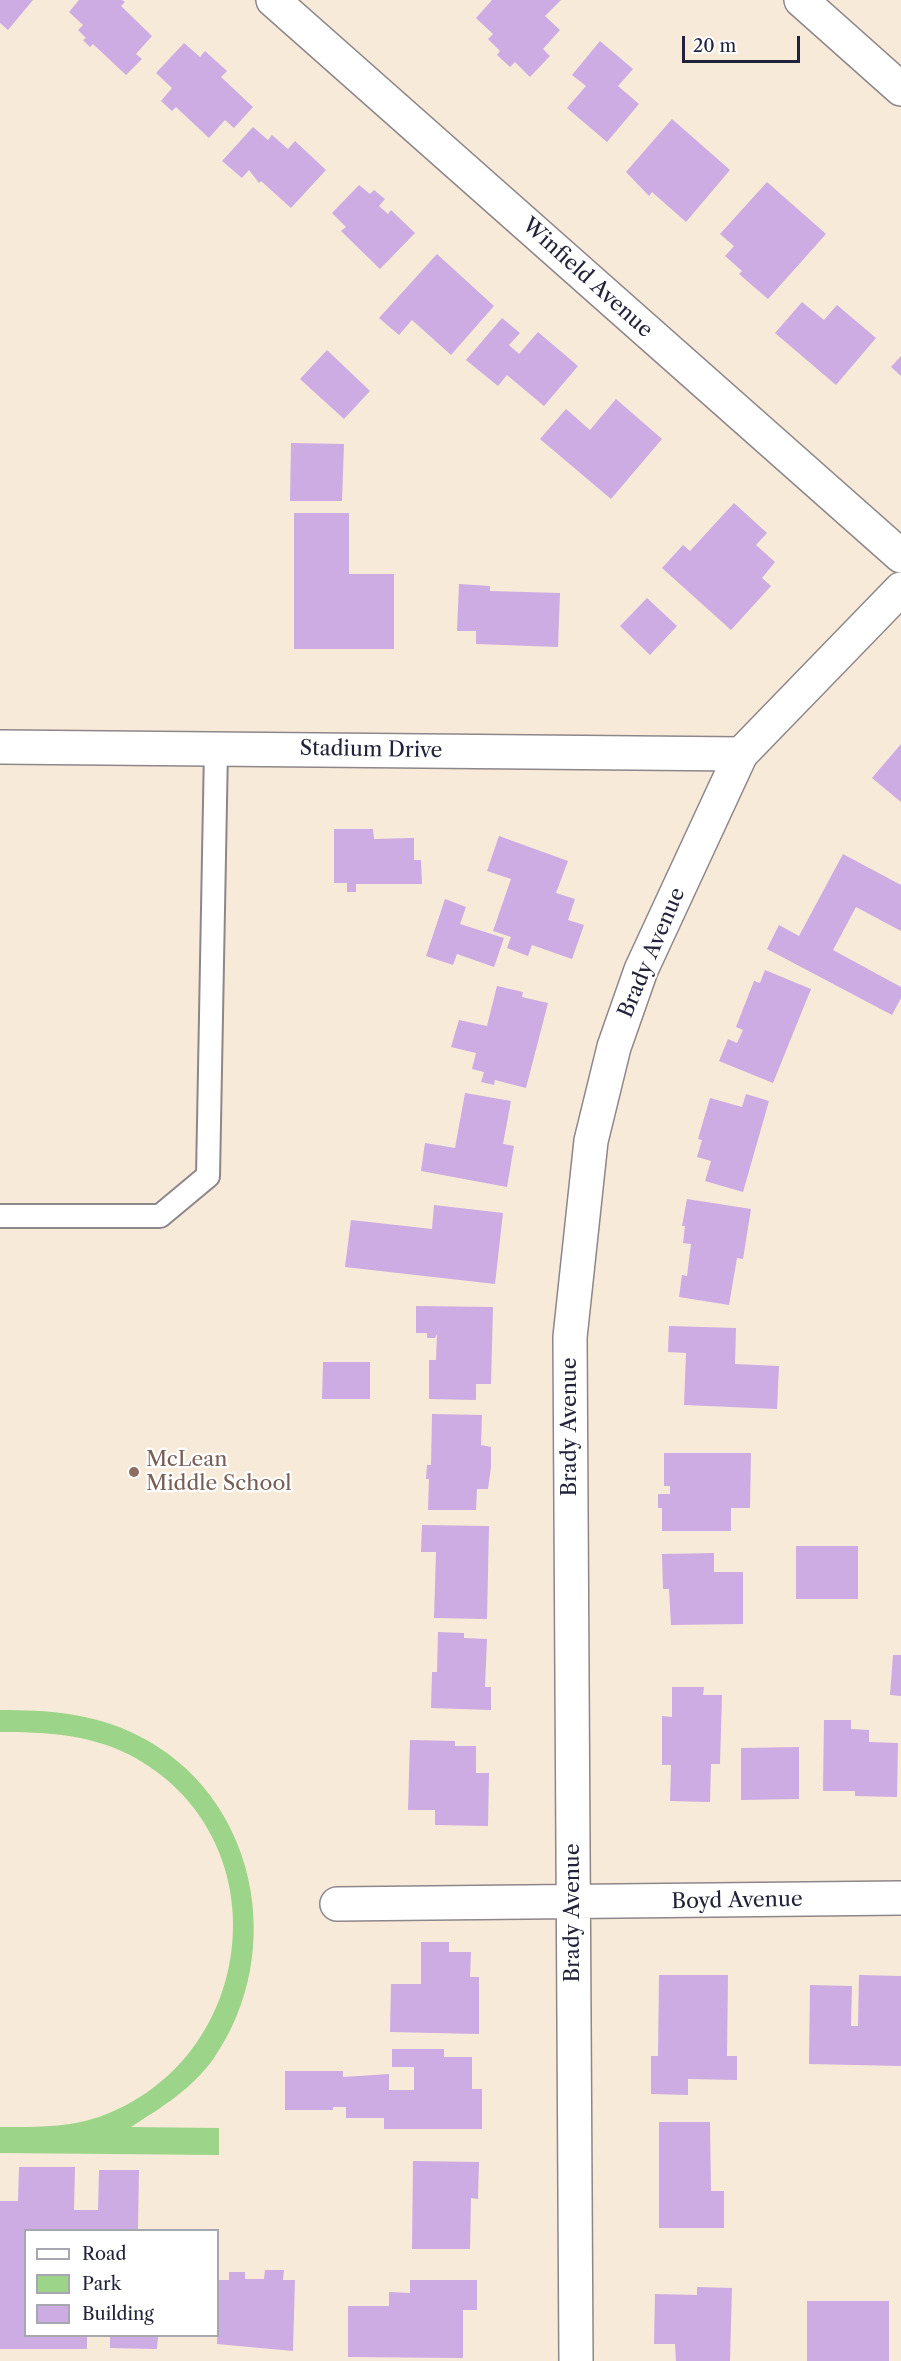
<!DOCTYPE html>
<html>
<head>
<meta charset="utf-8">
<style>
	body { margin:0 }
	#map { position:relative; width:901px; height:2361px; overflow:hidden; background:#f8ead8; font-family:"Libre Caslon Text",serif }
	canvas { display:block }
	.legend { position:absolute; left:24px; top:2229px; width:195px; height:108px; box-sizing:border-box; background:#fff; border:2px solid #a7a7b1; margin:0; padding:8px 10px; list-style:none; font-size:18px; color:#22223b }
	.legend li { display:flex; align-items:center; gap:12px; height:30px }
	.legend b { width:30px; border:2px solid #a7a7b1 }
	.scale { position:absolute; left:682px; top:36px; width:118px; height:27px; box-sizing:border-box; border:3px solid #22223b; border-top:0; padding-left:8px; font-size:18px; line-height:21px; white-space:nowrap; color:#22223b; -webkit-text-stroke:4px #fff; paint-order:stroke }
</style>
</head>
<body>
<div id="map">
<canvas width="901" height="2361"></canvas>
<ul class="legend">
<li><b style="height:8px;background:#fff"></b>Road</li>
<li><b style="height:16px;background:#9cd589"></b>Park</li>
<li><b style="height:16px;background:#cdabe3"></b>Building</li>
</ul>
<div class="scale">20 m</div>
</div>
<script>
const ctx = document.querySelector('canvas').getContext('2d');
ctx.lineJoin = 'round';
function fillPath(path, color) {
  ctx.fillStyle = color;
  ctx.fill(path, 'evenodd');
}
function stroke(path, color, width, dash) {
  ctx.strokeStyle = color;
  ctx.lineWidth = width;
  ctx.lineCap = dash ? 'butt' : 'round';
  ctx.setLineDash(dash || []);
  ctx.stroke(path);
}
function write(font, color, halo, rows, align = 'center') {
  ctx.font = font + ' "Libre Caslon Text",serif';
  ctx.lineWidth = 4.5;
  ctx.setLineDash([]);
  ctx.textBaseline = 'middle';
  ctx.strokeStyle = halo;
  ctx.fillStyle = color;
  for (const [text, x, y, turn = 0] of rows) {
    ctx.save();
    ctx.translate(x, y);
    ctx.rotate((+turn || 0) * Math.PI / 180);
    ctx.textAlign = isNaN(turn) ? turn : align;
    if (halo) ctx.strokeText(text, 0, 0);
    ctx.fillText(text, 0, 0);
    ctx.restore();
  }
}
const green = new Path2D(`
	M 0,1710 C 48,1710 93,1713 137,1735 C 257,1794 288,1951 214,2058 C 192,2089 162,2107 131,2127 L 219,2128 L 219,2155 L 0,2153 L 0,2127 C 33,2127 67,2128 99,2117 C 260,2060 284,1834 128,1754 C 87,1734 45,1732 0,1732 Z`);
const building = new Path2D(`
	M 0,0 L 33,0 L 8,30 L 0,23 Z
	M 79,0 L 122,0 L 125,2 L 121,6 L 152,36 L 136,54 L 142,59 L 126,75 L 93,44 L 90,47 L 83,40 L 86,38 L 78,30 L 83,25 L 69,12 Z
	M 492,0 L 561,0 L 545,16 L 560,30 L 543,49 L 550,56 L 530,77 L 515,62 L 510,67 L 497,55 L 500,51 L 488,39 L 493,34 L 476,18 Z
	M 600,41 L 633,69 L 618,86 L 639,104 L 607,142 L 567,108 L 586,86 L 572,75 Z
	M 184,43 L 200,57 L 205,51 L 227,71 L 221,77 L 253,107 L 234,128 L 225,120 L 209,138 L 176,107 L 172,111 L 161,101 L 172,88 L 156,73 Z
	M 672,119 L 730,170 L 686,222 L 652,192 L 649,196 L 626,172 Z
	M 253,127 L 268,140 L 272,135 L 288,149 L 295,141 L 326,170 L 291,208 L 261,181 L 259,183 L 249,170 L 242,178 L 222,161 Z
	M 767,182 L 826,234 L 768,299 L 739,274 L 742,271 L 725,256 L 734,246 L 720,234 Z
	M 359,185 L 370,194 L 374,190 L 385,199 L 379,206 L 388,214 L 391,210 L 415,233 L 380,269 L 341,231 L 346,227 L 332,213 Z
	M 437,254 L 494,306 L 451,355 L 412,320 L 399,335 L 379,318 Z
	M 802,302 L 824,320 L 837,305 L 876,338 L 836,385 L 775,333 Z
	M 502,318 L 520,333 L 509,345 L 519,354 L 538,332 L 578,366 L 544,406 L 507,375 L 498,386 L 466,360 Z
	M 327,350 L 370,391 L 344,419 L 300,379 Z
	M 901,356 L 901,376 L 891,367 Z
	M 616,399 L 662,439 L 611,499 L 540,439 L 566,409 L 590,430 Z
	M 291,443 L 344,444 L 342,501 L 290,501 Z
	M 734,503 L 767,533 L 756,545 L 775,562 L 762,578 L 771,586 L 731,630 L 662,568 L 683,545 L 690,551 Z
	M 294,513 L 349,513 L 349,574 L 394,574 L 394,649 L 294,649 Z
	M 459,584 L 490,586 L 490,591 L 560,593 L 558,647 L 476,644 L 476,631 L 457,631 Z
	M 647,598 L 677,626 L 650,655 L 620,626 Z
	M 901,744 L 901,802 L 872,778 Z
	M 334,829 L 373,829 L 374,839 L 414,838 L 414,860 L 421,860 L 422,884 L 356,884 L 356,892 L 347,892 L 347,883 L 334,883 Z
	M 499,836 L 568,861 L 556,893 L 575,899 L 568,920 L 584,925 L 572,959 L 532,945 L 528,956 L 507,948 L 511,937 L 493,931 L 511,879 L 487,871 Z
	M 843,854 L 901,885 L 901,931 L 856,907 L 833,950 L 901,987 L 901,998 L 892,1015 L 767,949 L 779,925 L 799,936 Z
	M 445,899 L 466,907 L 460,924 L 504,938 L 494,967 L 457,954 L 453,965 L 426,956 Z
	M 765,970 L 811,989 L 773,1083 L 719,1061 L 728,1039 L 737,1043 L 743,1030 L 736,1027 L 754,981 L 760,983 Z
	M 497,986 L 523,992 L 522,997 L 548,1003 L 526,1088 L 495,1080 L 494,1085 L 481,1082 L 484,1072 L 472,1069 L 476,1053 L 451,1047 L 459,1020 L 487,1026 Z
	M 465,1093 L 511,1101 L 503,1144 L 514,1146 L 507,1187 L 421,1171 L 425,1143 L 455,1148 Z
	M 746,1094 L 769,1101 L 743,1192 L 705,1181 L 711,1161 L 697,1157 L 702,1140 L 698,1139 L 710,1098 L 742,1107 Z
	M 687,1199 L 751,1209 L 743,1259 L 737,1258 L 729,1305 L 679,1297 L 682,1275 L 687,1276 L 691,1244 L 683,1243 L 685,1226 L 682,1226 Z
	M 434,1205 L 503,1213 L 495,1284 L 345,1267 L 351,1220 L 432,1229 Z
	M 416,1306 L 493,1307 L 491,1384 L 476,1384 L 476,1400 L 429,1399 L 429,1360 L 436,1360 L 437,1334 L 435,1338 L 427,1338 L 427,1333 L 416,1333 Z
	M 669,1326 L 736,1328 L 735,1364 L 779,1366 L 777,1409 L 684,1405 L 686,1353 L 668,1352 Z
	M 323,1362 L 370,1362 L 370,1399 L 322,1399 Z
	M 432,1414 L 482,1415 L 481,1445 L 491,1447 L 491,1467 L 488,1489 L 477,1489 L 476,1510 L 428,1510 L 429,1479 L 426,1479 L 427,1465 L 431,1465 Z
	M 664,1453 L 751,1453 L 750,1508 L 731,1508 L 731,1531 L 662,1531 L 662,1508 L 658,1508 L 658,1494 L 670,1494 L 670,1486 L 664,1486 Z
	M 422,1525 L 489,1526 L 487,1619 L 434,1618 L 436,1552 L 421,1552 Z
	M 796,1546 L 858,1546 L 858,1599 L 796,1599 Z
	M 714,1553 L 714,1572 L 743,1572 L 743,1624 L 671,1625 L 669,1589 L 663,1589 L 662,1554 Z
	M 438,1632 L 464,1633 L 464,1638 L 487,1639 L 485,1687 L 491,1687 L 491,1710 L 431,1708 L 432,1672 L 437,1672 Z
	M 893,1655 L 901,1655 L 901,1696 L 890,1695 Z
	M 672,1687 L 704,1687 L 703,1695 L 722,1695 L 720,1764 L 711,1764 L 710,1802 L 670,1801 L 671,1765 L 662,1765 L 662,1716 L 672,1717 Z
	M 824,1720 L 851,1720 L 851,1729 L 869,1730 L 869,1742 L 898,1743 L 897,1797 L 855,1796 L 855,1791 L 823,1791 Z
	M 410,1740 L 455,1741 L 455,1746 L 476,1746 L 476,1773 L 489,1773 L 488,1826 L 435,1825 L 435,1810 L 408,1810 Z
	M 799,1747 L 799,1799 L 741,1800 L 741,1748 Z
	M 421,1942 L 449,1942 L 449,1952 L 471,1952 L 470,1977 L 479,1977 L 479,2034 L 390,2032 L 391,1984 L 421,1984 Z
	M 659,1975 L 728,1975 L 727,2056 L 737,2056 L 737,2080 L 688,2079 L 688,2095 L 651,2094 L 651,2056 L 658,2056 Z
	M 859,1975 L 901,1976 L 901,2066 L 809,2064 L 810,1985 L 852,1986 L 851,2026 L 858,2026 Z
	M 392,2049 L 444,2049 L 444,2057 L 472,2057 L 472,2089 L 482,2089 L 482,2129 L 384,2129 L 384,2118 L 346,2118 L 346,2107 L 333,2107 L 333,2110 L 285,2110 L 285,2071 L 343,2071 L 343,2077 L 389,2074 L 389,2090 L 414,2090 L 414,2067 L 392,2067 Z
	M 659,2122 L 710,2122 L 711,2191 L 724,2191 L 724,2228 L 659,2228 Z
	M 413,2161 L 479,2162 L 478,2199 L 471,2198 L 470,2249 L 412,2249 Z
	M 19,2167 L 75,2167 L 74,2210 L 98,2210 L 99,2170 L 139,2170 L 138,2230 L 26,2230 L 26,2336 L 87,2336 L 87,2349 L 0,2349 L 0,2201 L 18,2201 Z
	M 265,2270 L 284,2270 L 283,2280 L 295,2280 L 293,2351 L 217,2344 L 219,2280 L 229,2280 L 229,2272 L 245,2272 L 245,2279 L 264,2279 Z
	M 410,2280 L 477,2280 L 477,2310 L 463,2310 L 463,2358 L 348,2357 L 348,2306 L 389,2306 L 389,2292 L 410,2293 Z
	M 697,2287 L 732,2288 L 730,2361 L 676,2361 L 675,2344 L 654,2344 L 655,2294 L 697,2295 Z
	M 807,2301 L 889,2301 L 889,2361 L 807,2361 Z
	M 110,2336 L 158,2336 L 157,2349 L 110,2348 Z`);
const lane = new Path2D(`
	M 0,1216 L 160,1216 L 208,1176 L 216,749`);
const street = new Path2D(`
	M 273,0 L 901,556
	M 337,1904 L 901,1898
	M 576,2361 L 570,1337 L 591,1141 L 614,1047 L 641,970 L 741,754`);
const secondary = new Path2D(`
	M 801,0 L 901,89
	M 0,747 L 741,754 L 901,589`);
const markers = [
	[134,1472,6,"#8d6e63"]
];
const streetNames = [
	["Winfield Avenue",587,278,42],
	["Stadium Drive",371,750,1],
	["Brady Avenue",652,953,-67],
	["Brady Avenue",570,1427,-90],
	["Boyd Avenue",737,1901,-1],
	["Brady Avenue",573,1913,-90]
];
const educationNames = [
	["McLean",146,1460],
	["Middle School",146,1484]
];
fillPath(green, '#9cd589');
fillPath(building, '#cdabe3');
stroke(lane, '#8d868a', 26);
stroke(street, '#8d868a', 36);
stroke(secondary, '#8d868a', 36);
stroke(lane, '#fff', 22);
stroke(street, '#fff', 33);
stroke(secondary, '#fff', 33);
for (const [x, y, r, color] of markers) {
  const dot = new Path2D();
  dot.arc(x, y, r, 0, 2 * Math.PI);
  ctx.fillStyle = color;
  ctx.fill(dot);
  stroke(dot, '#fff', 2);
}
write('21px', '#22223b', '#fff', streetNames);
write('21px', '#785e54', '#fff', educationNames, 'left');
</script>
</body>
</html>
